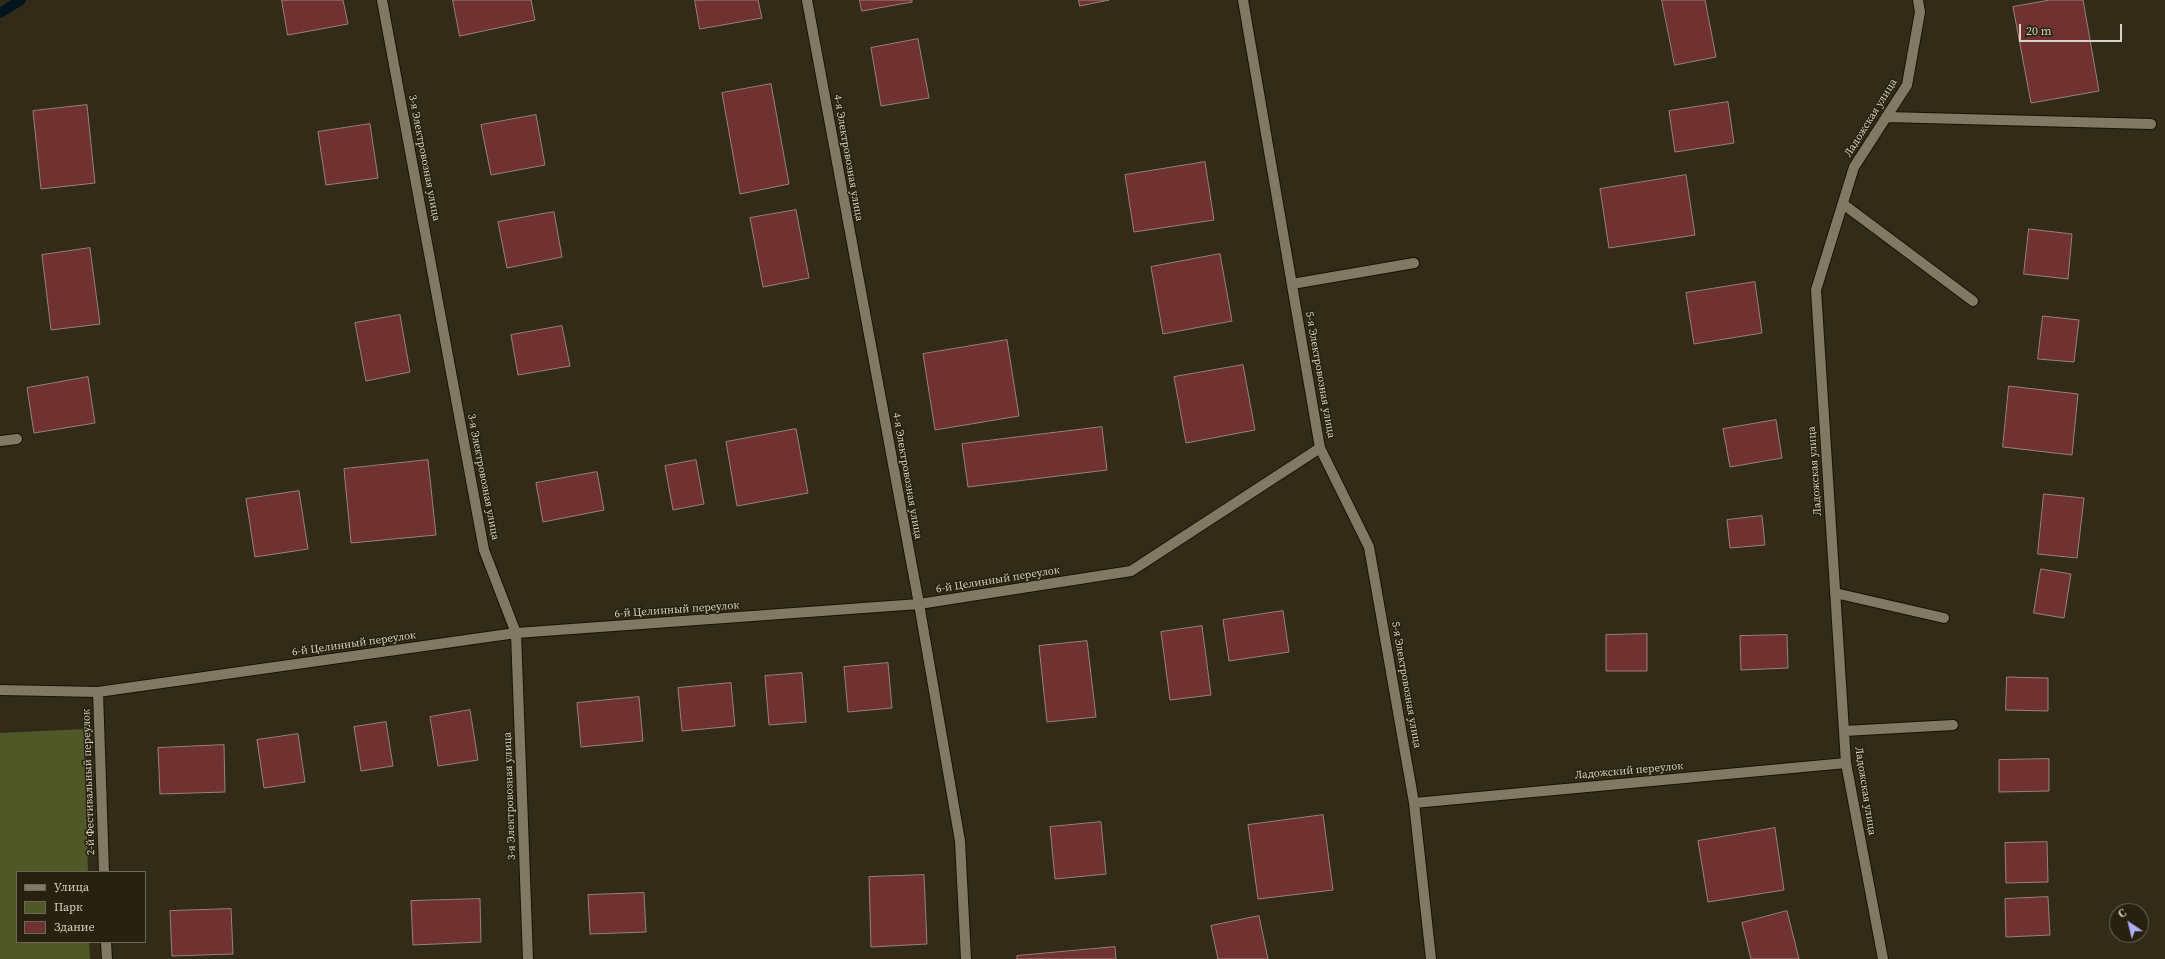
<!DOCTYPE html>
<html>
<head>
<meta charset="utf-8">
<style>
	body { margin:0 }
	#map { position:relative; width:2165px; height:959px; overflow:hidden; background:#312b18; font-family:"Source Serif 4",serif }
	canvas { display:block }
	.legend { position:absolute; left:16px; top:871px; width:130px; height:72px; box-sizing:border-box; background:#27210f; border:1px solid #6d6859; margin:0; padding:5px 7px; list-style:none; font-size:12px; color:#d7d2c7 }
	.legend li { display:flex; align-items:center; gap:8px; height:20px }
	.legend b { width:20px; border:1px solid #6d6859 }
	.north { position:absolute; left:2109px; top:903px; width:40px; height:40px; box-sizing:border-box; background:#27210f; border:1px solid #6d6859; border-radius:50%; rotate:325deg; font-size:11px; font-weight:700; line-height:16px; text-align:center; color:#d7d2c7 }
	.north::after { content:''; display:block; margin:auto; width:14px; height:18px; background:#afaefa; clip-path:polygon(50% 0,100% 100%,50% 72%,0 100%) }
	.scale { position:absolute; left:2019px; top:24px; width:103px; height:18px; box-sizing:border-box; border:2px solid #d7d2c7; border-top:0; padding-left:5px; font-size:12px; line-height:14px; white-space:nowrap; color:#d7d2c7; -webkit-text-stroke:3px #27210f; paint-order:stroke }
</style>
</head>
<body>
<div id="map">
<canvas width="2165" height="959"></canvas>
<ul class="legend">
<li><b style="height:5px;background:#817964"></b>Улица</li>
<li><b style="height:11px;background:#515827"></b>Парк</li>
<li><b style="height:11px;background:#6f3230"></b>Здание</li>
</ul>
<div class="north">С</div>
<div class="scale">20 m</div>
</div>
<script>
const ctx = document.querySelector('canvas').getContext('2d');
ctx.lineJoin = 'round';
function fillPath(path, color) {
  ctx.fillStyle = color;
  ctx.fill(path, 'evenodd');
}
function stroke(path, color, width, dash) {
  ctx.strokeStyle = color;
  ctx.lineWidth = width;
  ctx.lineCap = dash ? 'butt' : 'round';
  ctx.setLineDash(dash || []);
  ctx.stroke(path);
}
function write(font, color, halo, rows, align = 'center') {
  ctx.font = font + ' "Source Serif 4",serif';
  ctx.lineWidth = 3;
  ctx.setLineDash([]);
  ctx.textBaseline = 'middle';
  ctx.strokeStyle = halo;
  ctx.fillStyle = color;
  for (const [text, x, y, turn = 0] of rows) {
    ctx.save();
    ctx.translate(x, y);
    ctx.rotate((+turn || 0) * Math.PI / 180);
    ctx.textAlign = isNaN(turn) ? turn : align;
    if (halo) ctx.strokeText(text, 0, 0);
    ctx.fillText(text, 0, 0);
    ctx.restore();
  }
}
const green = new Path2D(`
	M 84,729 L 88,872 L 17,872 L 17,942 L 89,942 L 90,959 L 0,959 L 0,733 Z`);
const stream = new Path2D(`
	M 0,13 L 21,0`);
const building = new Path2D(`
	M 282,0 L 343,0 L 348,24 L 288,35 Z
	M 453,0 L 531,0 L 535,20 L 460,36 Z
	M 695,0 L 758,0 L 762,18 L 700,29 Z
	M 860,0 L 912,0 L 912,2 L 862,11 Z
	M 1079,0 L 1109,0 L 1080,6 Z
	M 1662,0 L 1705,0 L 1716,57 L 1675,65 Z
	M 2050,0 L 2083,0 L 2099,91 L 2031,103 L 2013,7 Z
	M 918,39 L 929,98 L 881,106 L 871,48 Z
	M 771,84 L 789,184 L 740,194 L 722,93 Z
	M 1728,102 L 1734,143 L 1675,152 L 1669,111 Z
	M 87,105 L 95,183 L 41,189 L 33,111 Z
	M 536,115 L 545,165 L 491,175 L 481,125 Z
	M 370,124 L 378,178 L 326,185 L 318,132 Z
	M 1205,162 L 1214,220 L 1134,232 L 1125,175 Z
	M 1686,175 L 1695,235 L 1609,248 L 1600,189 Z
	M 796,210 L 809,278 L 763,287 L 750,218 Z
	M 554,212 L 562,257 L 507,268 L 498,222 Z
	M 2029,229 L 2072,234 L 2068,279 L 2024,274 Z
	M 90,248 L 100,324 L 51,330 L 42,255 Z
	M 1220,254 L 1232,321 L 1163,334 L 1151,267 Z
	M 1755,282 L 1762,333 L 1694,344 L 1686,293 Z
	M 400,315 L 410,372 L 366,381 L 355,323 Z
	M 2043,316 L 2079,320 L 2074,362 L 2038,359 Z
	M 562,326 L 570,366 L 518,375 L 511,335 Z
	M 1007,340 L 1019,416 L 935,430 L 923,354 Z
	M 1243,365 L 1255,430 L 1186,443 L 1174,377 Z
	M 88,377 L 95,423 L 34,433 L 27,388 Z
	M 2009,386 L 2078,394 L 2072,455 L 2003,447 Z
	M 1776,420 L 1782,458 L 1730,467 L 1723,429 Z
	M 1102,427 L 1107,470 L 968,487 L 962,444 Z
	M 796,429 L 808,493 L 737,506 L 726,442 Z
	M 428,460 L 436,535 L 351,543 L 344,469 Z
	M 696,460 L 704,504 L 673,510 L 665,466 Z
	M 597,472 L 604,510 L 543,522 L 536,483 Z
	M 299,491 L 308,549 L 255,557 L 246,499 Z
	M 2044,494 L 2084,498 L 2077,558 L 2038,554 Z
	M 1762,516 L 1765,545 L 1730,548 L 1727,520 Z
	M 2041,569 L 2071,574 L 2064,618 L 2034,613 Z
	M 1283,611 L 1289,652 L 1229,661 L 1223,620 Z
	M 1202,626 L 1211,695 L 1170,700 L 1161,632 Z
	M 1647,634 L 1647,671 L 1606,671 L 1606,635 Z
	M 1787,635 L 1788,668 L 1741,670 L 1740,636 Z
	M 1087,641 L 1096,717 L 1047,722 L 1039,646 Z
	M 888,663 L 892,708 L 848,712 L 844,667 Z
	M 802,673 L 806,722 L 769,725 L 765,676 Z
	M 2007,677 L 2048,678 L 2048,711 L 2006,710 Z
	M 731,683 L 735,726 L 682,731 L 678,688 Z
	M 639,697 L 643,741 L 581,747 L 577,703 Z
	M 470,710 L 478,760 L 438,766 L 430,717 Z
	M 386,722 L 393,766 L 361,771 L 354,727 Z
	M 298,734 L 305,782 L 264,788 L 257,740 Z
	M 224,745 L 225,792 L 160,794 L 158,748 Z
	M 2049,759 L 2049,791 L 1999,792 L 1999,760 Z
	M 1323,815 L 1333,890 L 1258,899 L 1248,825 Z
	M 1101,822 L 1106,874 L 1055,879 L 1050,827 Z
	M 1775,828 L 1784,890 L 1708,902 L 1698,841 Z
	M 2047,842 L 2048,882 L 2006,883 L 2005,843 Z
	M 924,875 L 927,944 L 871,947 L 869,877 Z
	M 644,893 L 646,932 L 590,934 L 588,895 Z
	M 2048,897 L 2050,935 L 2006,937 L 2005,899 Z
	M 480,899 L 481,942 L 413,945 L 411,901 Z
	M 231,909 L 233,954 L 172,956 L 170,911 Z
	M 1787,911 L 1799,959 L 1751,959 L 1742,923 Z
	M 1259,916 L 1268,959 L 1218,959 L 1211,926 Z
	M 1115,947 L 1116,959 L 1017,959 L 1017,956 Z`);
const minor = new Path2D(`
	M 382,0 L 484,550 L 516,633 L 528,959
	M 807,0 L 919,604 L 960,841 L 966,959
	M 1243,0 L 1320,448 L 1369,547 L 1414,803 L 1431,959
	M 1886,117 L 2151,124
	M 1843,204 L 1973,301
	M 1292,284 L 1414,263
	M 0,441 L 17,439
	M 1835,593 L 1944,618
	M 0,690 L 98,692 L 516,633 L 919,604 L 1131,571 L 1320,448
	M 98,692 L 104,872
	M 1844,731 L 1953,725
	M 1414,803 L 1846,763
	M 106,942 L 107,959
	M 1883,959 L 1846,763 L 1816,290 L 1854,167 L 1907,85 L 1920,12 L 1918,0`);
const streetNames = [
	["Ладожская улица",1871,118,-58],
	["3-я Электровозная улица",424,158,79],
	["4-я Электровозная улица",848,158,80],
	["5-я Электровозная улица",1320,375,80],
	["Ладожская улица",1815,471,-94],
	["4-я Электровозная улица",907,476,80],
	["3-я Электровозная улица",483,477,79],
	["6-й Целинный переулок",998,580,-9],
	["6-й Целинный переулок",677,610,-4],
	["6-й Целинный переулок",354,644,-8],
	["5-я Электровозная улица",1406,685,80],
	["Ладожский переулок",1629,771,-5],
	["2-й Фестивальный переулок",89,782,-92],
	["Ладожская улица",1865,791,81],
	["3-я Электровозная улица",510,796,-92]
];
fillPath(green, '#515827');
stroke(stream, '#01151f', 10);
fillPath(building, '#6f3230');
stroke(building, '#9a807e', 1);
stroke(minor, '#191303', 12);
stroke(minor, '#817964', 10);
write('11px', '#d7d2c7', '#27210f', streetNames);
</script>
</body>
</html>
